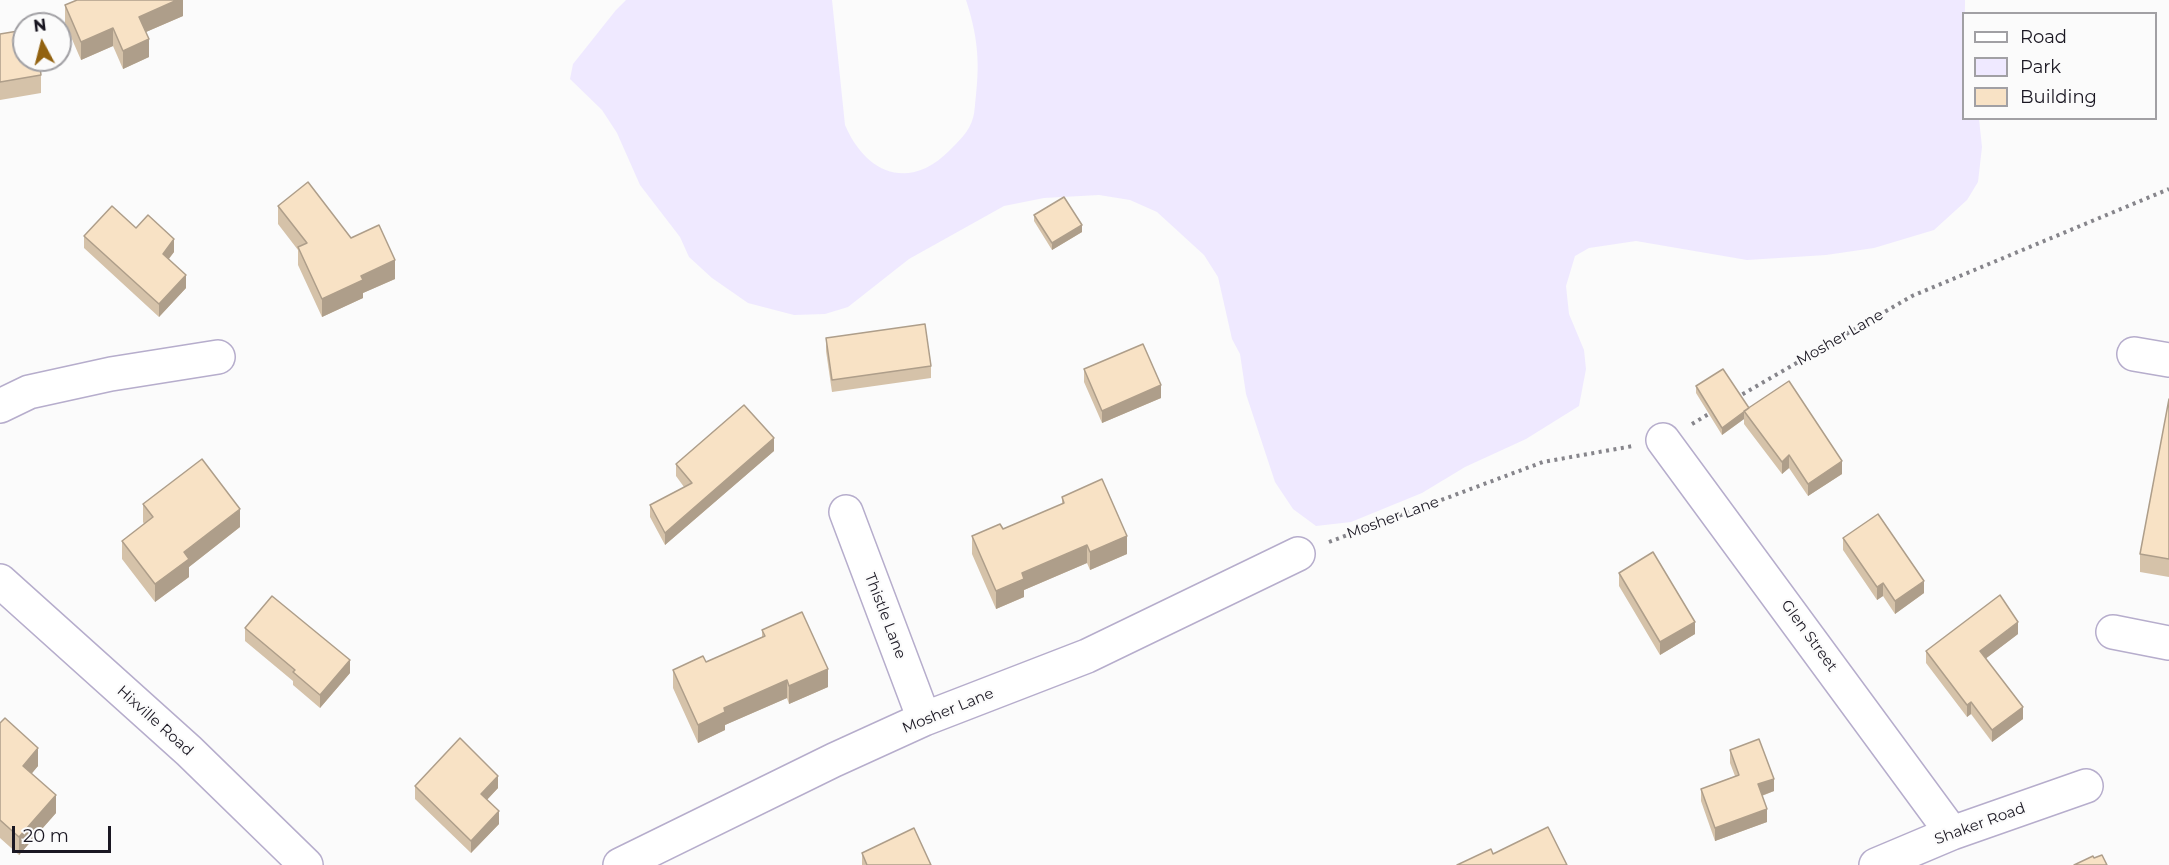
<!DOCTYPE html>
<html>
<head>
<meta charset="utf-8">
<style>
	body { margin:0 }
	#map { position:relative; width:2169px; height:865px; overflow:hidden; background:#fbfbfb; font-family:Montserrat,sans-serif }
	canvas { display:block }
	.legend { position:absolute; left:1962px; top:12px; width:195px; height:108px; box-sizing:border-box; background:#fbfbfb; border:2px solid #a1a0a4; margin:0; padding:8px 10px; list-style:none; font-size:18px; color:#1a1722 }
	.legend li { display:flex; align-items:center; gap:12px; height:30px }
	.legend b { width:30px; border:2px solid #a1a0a4 }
	.north { position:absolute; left:12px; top:12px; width:60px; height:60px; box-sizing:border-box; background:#fbfbfb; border:2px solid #a1a0a4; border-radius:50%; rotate:353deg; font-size:16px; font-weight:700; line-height:24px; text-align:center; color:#1a1722 }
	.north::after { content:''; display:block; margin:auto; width:21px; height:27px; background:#926210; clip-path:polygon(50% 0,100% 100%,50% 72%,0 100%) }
	.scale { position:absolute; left:12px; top:826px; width:99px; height:27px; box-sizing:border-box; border:3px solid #1a1722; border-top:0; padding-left:8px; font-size:18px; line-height:21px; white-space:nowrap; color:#1a1722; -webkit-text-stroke:4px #fbfbfb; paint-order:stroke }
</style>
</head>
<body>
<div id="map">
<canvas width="2169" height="865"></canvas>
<ul class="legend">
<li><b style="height:8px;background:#fff"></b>Road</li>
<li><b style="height:16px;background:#efe9ff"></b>Park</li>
<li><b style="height:16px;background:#f8e2c5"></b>Building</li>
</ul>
<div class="north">N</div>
<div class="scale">20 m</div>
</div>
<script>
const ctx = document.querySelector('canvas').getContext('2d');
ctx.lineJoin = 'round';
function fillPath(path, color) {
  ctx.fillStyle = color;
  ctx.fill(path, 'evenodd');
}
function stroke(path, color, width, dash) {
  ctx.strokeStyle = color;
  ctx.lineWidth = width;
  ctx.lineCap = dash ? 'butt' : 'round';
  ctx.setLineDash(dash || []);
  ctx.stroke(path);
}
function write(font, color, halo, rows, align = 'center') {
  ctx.font = font + ' Montserrat,sans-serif';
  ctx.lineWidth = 4.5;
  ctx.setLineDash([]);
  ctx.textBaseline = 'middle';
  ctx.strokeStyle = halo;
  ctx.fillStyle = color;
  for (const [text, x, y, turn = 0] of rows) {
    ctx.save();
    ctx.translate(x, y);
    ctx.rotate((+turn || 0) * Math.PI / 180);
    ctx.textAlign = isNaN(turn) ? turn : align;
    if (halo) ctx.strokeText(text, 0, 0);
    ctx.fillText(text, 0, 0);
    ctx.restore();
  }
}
const green = new Path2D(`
	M 626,0 L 832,0 L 845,125 C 866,174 909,191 949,151 C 959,141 969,132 973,118 C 975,111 975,102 976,95 C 980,59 977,34 966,0 L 1965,0 L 1964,118 L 1979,119 L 1982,147 L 1978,182 L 1967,200 L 1934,230 L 1874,248 L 1826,255 L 1747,260 L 1636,241 L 1589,248 L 1575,256 L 1566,286 L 1569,314 L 1584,350 L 1586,369 L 1579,406 L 1526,439 L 1465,467 L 1422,493 L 1351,522 L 1316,526 L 1293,509 L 1275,482 L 1246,394 L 1240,354 L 1232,339 L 1218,277 L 1204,255 L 1157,212 L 1130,200 L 1099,195 L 1044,198 L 1004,206 L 909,259 L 848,307 L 825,314 L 794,315 L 748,303 L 712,278 L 689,257 L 680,237 L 640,185 L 617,133 L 602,110 L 570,79 L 573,64 L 616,10 Z`);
const path = new Path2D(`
	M 1736,398 L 1912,296 L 2169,189
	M 1692,424 L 1712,412
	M 1329,542 L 1543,462 L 1633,446`);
const minor = new Path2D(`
	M 2134,354 L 2169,360
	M 0,406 L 29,392 L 111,374 L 218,357
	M 1663,440 L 1952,833
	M 846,512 L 924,719
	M 0,581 L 189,751 L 306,865
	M 2113,632 L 2169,643
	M 620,865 L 834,760 L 924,719 L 1087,656 L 1298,554
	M 1876,865 L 1952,833 L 2086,786`);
const wall = new Path2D(`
	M 183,0 L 183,16 L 146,32 L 149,57 L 123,69 L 113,46 L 81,60 L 65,23 L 65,5 Z
	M 0,34 L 41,75 L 41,93 L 0,100 Z
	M 278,206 L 351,238 L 395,279 L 363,293 L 363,298 L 322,317 L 298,265 L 298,250 L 278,224 Z
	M 1034,215 L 1082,232 L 1052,250 L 1034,221 Z
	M 136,228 L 174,252 L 169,259 L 186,288 L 159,317 L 84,248 L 84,236 Z
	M 826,338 L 931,366 L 931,378 L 832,392 L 826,351 Z
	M 1084,369 L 1161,398 L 1102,423 L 1084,382 Z
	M 1696,386 L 1749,408 L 1842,474 L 1808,496 L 1789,468 L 1782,474 L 1744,424 L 1744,419 L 1722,435 L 1696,393 Z
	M 2169,399 L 2169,577 L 2140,572 L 2140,554 Z
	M 774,451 L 665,545 L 650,517 L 650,505 L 684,487 L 676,476 L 676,464 Z
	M 1062,497 L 1127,554 L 1090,570 L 1087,563 L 1024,590 L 1024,597 L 996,609 L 972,554 L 972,536 L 1003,529 L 1062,504 Z
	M 143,504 L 240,527 L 189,567 L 189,577 L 155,602 L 122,559 L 122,541 L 144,524 L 143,522 Z
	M 1843,538 L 1924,593 L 1895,614 L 1883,596 L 1877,600 L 1843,550 Z
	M 1619,573 L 1695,634 L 1660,655 L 1619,586 Z
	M 245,628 L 350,673 L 320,708 L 293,685 L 293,681 L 245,641 Z
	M 762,630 L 828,687 L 789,704 L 787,698 L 725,725 L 725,730 L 698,743 L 673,688 L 673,670 L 706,662 L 762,637 Z
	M 2018,634 L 1986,658 L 2023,719 L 1992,742 L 1971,714 L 1967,717 L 1926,663 L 1926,651 Z
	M 0,723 L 38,766 L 31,774 L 56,813 L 19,855 L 0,838 Z
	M 1730,750 L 1774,791 L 1762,796 L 1767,822 L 1715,841 L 1701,801 L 1701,789 L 1735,776 L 1730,763 Z
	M 415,786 L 498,788 L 487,800 L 499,824 L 471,853 L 415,799 Z
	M 862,853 L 931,865 L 862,865 Z`);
const shadedWall = new Path2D(`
	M 177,0 L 183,0 L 183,16 L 139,35 L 139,17 Z
	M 113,28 L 113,46 L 81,60 L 81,42 Z
	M 149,39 L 149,57 L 123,69 L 123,51 Z
	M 1082,225 L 1082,232 L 1052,250 L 1052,243 Z
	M 174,239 L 174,252 L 163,266 L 163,254 Z
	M 395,260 L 395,279 L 363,293 L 363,298 L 322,317 L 322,299 L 361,276 Z
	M 186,275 L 186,288 L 159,317 L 159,304 Z
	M 1161,385 L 1161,398 L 1102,423 L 1102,411 Z
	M 1744,412 L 1744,419 L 1722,435 L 1722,428 Z
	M 774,438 L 774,451 L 665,545 L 665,533 Z
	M 1789,455 L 1789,468 L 1782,474 L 1782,462 Z
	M 1842,461 L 1842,474 L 1808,496 L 1808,484 Z
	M 240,509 L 240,527 L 189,567 L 189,577 L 155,602 L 155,584 L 184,552 Z
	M 1127,536 L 1127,554 L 1090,570 L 1090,552 Z
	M 1087,545 L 1087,563 L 1024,590 L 1024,597 L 996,609 L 996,591 L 1022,573 Z
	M 1924,581 L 1924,593 L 1895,614 L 1895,601 Z
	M 1883,583 L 1883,596 L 1877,600 L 1877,587 Z
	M 1695,622 L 1695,634 L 1660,655 L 1660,642 Z
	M 2018,622 L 2018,634 L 1980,663 L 1980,651 Z
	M 350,660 L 350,673 L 320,708 L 320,695 Z
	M 828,669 L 828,687 L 789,704 L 789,686 Z
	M 787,680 L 787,698 L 725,725 L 725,730 L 698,743 L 698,725 L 724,708 Z
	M 1971,702 L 1971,714 L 1967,717 L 1967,705 Z
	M 2023,707 L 2023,719 L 1992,742 L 1992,730 Z
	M 38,748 L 38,766 L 23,784 L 23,766 Z
	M 498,776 L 498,788 L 481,806 L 481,794 Z
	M 1774,779 L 1774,791 L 1758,797 L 1758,784 Z
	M 56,795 L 56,813 L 19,855 L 19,837 Z
	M 1767,809 L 1767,822 L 1715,841 L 1715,828 Z
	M 499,811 L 499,824 L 471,853 L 471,841 Z`);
const building = new Path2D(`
	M 77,0 L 177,0 L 139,17 L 149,39 L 123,51 L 113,28 L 81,42 L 65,5 Z
	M 24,30 L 24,60 L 39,60 L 41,75 L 0,82 L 0,34 Z
	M 308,182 L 351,238 L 379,225 L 395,260 L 361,276 L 363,280 L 322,299 L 298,247 L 307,243 L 278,206 Z
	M 1064,197 L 1082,225 L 1052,243 L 1034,215 Z
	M 112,206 L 136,228 L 148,215 L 174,239 L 163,254 L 186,275 L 159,304 L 84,236 Z
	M 925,324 L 931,366 L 832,380 L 826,338 Z
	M 1143,344 L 1161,385 L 1102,411 L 1084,369 Z
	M 1723,369 L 1749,408 L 1722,428 L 1696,386 Z
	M 1789,381 L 1842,461 L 1808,484 L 1789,455 L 1782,462 L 1744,411 Z
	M 2169,399 L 2169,559 L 2140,554 Z
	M 744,405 L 774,438 L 665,533 L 650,505 L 692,483 L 676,464 Z
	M 202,459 L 240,509 L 184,552 L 189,559 L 155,584 L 122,541 L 153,517 L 143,504 Z
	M 1102,479 L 1127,536 L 1090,552 L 1087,545 L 1022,573 L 1024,579 L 996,591 L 972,536 L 1000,524 L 1003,529 L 1064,503 L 1062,497 Z
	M 1878,514 L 1924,581 L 1895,601 L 1883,583 L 1877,587 L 1843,538 Z
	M 1653,552 L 1695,622 L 1660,642 L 1619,573 Z
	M 2000,595 L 2018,622 L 1980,651 L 2023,707 L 1992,730 L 1971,702 L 1967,705 L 1926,651 Z
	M 272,596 L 350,660 L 320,695 L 293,672 L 295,670 L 245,628 Z
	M 802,612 L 828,669 L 789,686 L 787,680 L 724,708 L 725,712 L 698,725 L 673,670 L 703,656 L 706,662 L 765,636 L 762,630 Z
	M 5,718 L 38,748 L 23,766 L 56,795 L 19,837 L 0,820 L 0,723 Z
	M 460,738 L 498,776 L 481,794 L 499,811 L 471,841 L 415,786 Z
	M 1759,739 L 1774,779 L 1758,784 L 1767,809 L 1715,828 L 1701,789 L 1739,775 L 1730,750 Z
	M 1548,827 L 1567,865 L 1457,865 L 1491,849 L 1493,854 Z
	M 914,828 L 931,865 L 867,865 L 862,853 Z
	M 2102,855 L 2107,865 L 2074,865 L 2093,856 L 2094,858 Z`);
const streetNames = [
	["Mosher Lane",1840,338,-30],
	["Mosher Lane",1393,518,-20],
	["Thistle Lane",885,616,69],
	["Glen Street",1809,636,54],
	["Mosher Lane",948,711,-22],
	["Hixville Road",155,721,42],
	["Shaker Road",1980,824,-20]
];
fillPath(green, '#efe9ff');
stroke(minor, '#b6adcc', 36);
stroke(path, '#86858b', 4, [3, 4.5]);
stroke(minor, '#fff', 33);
fillPath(wall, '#d5c2a9');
fillPath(shadedWall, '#ae9e8a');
fillPath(building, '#f8e2c5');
stroke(building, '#ae9e8a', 1.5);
write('15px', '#1a1722', '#fbfbfb', streetNames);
</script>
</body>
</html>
